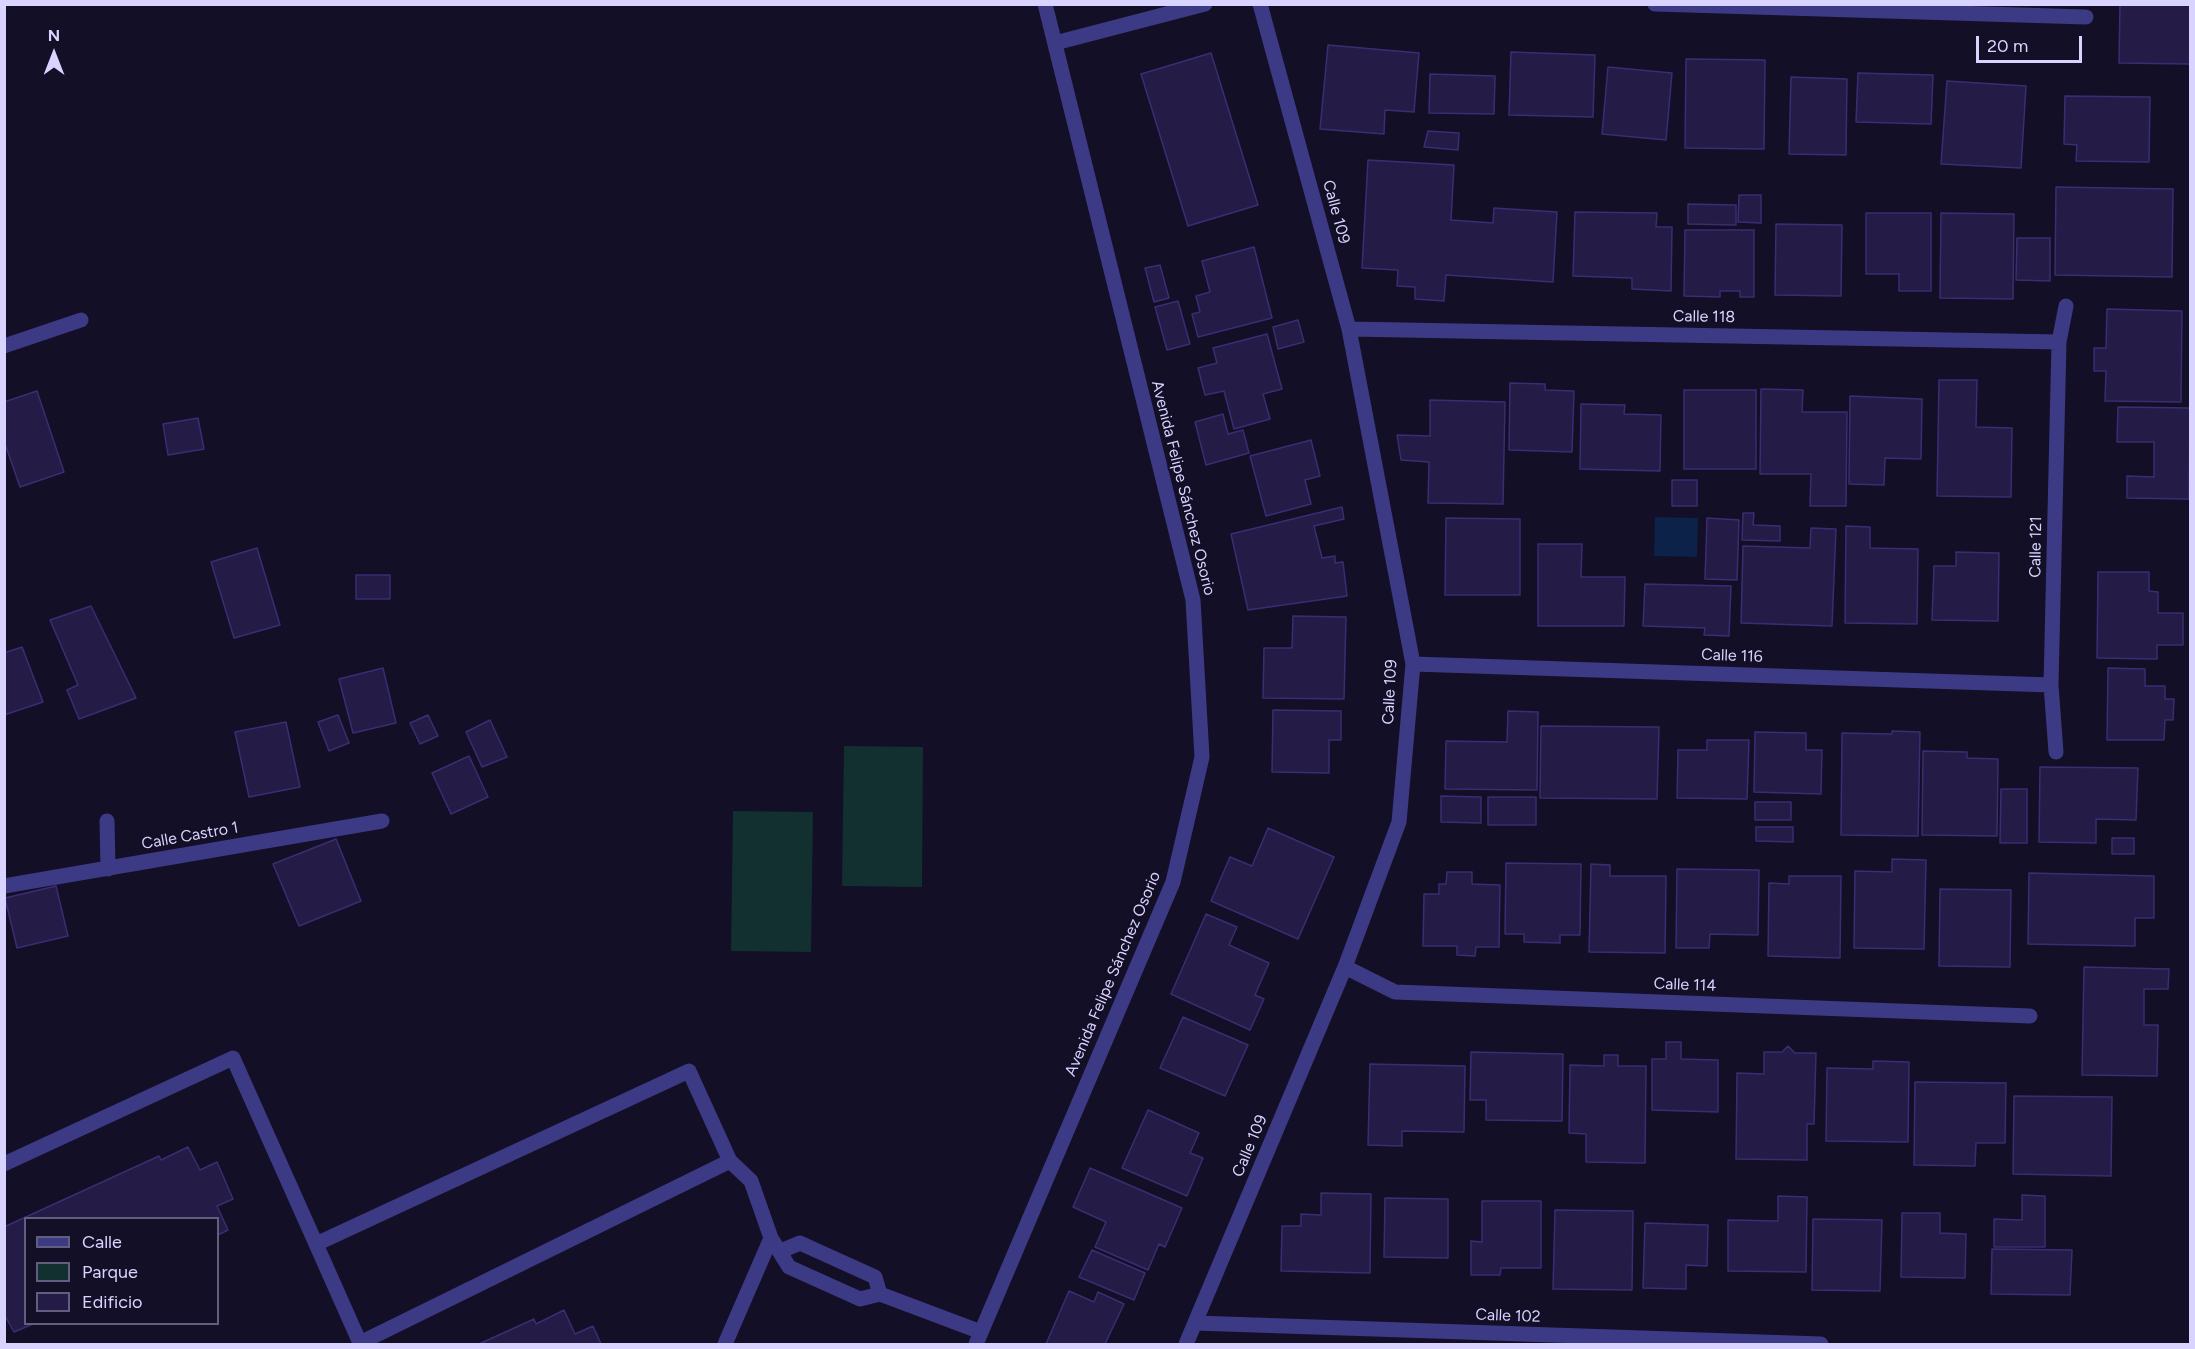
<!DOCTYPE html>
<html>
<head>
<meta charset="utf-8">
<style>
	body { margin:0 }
	#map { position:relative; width:2195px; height:1349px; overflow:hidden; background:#130f26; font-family:Figtree,sans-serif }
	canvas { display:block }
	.frame { position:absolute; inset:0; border:6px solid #d9d4ff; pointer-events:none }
	.legend { position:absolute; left:24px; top:1217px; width:195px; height:108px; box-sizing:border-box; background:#130f26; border:2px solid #625e7d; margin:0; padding:8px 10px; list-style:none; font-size:18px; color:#d9d4ff }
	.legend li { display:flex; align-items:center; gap:12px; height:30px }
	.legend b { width:30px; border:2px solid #625e7d }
	.north { position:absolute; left:24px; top:24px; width:60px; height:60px; -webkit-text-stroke:4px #130f26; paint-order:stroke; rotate:0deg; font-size:16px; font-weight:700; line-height:24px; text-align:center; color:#d9d4ff }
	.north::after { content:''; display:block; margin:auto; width:21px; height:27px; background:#d9d4ff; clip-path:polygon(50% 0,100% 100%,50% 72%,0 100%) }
	.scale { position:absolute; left:1976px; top:36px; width:106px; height:27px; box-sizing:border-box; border:3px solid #d9d4ff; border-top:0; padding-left:8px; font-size:18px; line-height:21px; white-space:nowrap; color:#d9d4ff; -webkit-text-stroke:4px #130f26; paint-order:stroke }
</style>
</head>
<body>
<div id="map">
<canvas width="2195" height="1349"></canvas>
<div class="frame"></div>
<ul class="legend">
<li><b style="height:8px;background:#3d3a85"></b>Calle</li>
<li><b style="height:16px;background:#12302f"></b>Parque</li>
<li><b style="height:16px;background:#241b47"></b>Edificio</li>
</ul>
<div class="north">N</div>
<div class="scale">20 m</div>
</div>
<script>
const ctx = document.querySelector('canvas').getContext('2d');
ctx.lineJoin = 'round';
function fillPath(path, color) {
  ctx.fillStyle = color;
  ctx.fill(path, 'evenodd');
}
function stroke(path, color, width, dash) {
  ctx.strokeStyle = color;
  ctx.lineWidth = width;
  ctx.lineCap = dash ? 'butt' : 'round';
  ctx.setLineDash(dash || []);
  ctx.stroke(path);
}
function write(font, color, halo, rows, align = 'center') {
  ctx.font = font + ' Figtree,sans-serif';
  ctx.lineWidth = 4.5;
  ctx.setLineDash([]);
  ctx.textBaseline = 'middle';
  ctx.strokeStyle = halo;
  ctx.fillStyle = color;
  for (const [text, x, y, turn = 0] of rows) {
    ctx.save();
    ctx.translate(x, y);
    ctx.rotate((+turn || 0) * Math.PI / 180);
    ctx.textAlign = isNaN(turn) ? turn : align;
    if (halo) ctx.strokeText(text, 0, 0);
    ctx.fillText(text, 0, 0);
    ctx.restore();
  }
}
const green = new Path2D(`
	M 844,746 L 923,747 L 922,887 L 842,886 Z
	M 733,811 L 813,812 L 811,952 L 731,951 Z`);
const water = new Path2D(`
	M 1655,517 L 1698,518 L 1697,557 L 1654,556 Z`);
const building = new Path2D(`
	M 2120,4 L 2190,4 L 2190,64 L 2119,63 Z
	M 1328,45 L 1419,53 L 1414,112 L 1385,110 L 1384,134 L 1320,129 Z
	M 1511,52 L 1595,55 L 1593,117 L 1509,115 Z
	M 1211,53 L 1258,205 L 1188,226 L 1141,74 Z
	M 1686,59 L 1765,60 L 1764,149 L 1685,148 Z
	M 1608,67 L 1672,73 L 1666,140 L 1602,134 Z
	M 1858,73 L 1933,75 L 1931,124 L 1856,122 Z
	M 1430,74 L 1495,76 L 1494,114 L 1429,113 Z
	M 1791,77 L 1847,79 L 1846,155 L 1789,154 Z
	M 1947,81 L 2026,86 L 2021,168 L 1941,164 Z
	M 2065,96 L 2150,97 L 2149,162 L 2076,161 L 2077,145 L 2064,144 Z
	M 1428,131 L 1459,133 L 1458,150 L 1424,147 Z
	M 1368,160 L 1454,165 L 1451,220 L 1493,223 L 1494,208 L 1557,212 L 1553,282 L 1446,275 L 1444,301 L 1415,299 L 1415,287 L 1397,286 L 1398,270 L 1362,268 Z
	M 2056,187 L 2173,189 L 2172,277 L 2055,275 Z
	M 1739,195 L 1761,195 L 1761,223 L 1738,222 Z
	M 1688,204 L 1736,205 L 1736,225 L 1688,224 Z
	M 1575,212 L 1657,213 L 1656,227 L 1672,227 L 1671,291 L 1632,289 L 1632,278 L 1573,276 Z
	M 1866,213 L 1931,213 L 1931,291 L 1899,291 L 1899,274 L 1866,274 Z
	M 1941,213 L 2014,214 L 2013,299 L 1940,298 Z
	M 1776,224 L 1842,225 L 1841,296 L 1775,295 Z
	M 1685,230 L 1754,230 L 1754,297 L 1740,297 L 1740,291 L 1720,291 L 1720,297 L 1684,296 Z
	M 2017,238 L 2050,238 L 2050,281 L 2016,280 Z
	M 1254,247 L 1272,318 L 1198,337 L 1192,314 L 1200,312 L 1196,296 L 1210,292 L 1202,261 Z
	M 1160,265 L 1169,298 L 1154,302 L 1145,268 Z
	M 1178,301 L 1190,344 L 1167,350 L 1155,307 Z
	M 2107,309 L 2182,311 L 2181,402 L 2105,401 L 2106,371 L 2094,371 L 2094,348 L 2106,348 Z
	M 1298,320 L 1304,342 L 1278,349 L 1273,327 Z
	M 1267,334 L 1282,389 L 1263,394 L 1270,419 L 1234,429 L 1224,391 L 1205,395 L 1198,368 L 1217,363 L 1213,348 Z
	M 1939,380 L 1977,380 L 1976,427 L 2012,428 L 2011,497 L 1937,496 Z
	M 1510,383 L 1545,384 L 1545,390 L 1574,391 L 1572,452 L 1509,450 Z
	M 1761,389 L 1803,390 L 1802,412 L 1847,412 L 1846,506 L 1810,506 L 1811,474 L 1760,474 Z
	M 1684,390 L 1756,390 L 1756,469 L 1684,469 Z
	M 37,391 L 64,472 L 20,487 L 4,441 L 4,402 Z
	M 1850,396 L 1922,399 L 1921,459 L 1885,458 L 1884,485 L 1849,484 Z
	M 1430,400 L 1505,402 L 1503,504 L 1428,503 L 1429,462 L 1401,460 L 1397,435 L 1430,436 Z
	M 1581,404 L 1625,405 L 1624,414 L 1661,415 L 1660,471 L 1580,469 Z
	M 2118,407 L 2190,408 L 2189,499 L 2127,498 L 2127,476 L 2154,477 L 2154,442 L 2117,442 Z
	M 1223,414 L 1228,434 L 1243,430 L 1249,453 L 1206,465 L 1195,422 Z
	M 198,418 L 204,449 L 168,455 L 163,424 Z
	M 1311,440 L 1320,476 L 1305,480 L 1311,504 L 1266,516 L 1250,456 Z
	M 1672,480 L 1697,480 L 1697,506 L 1672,506 Z
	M 1342,507 L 1344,519 L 1314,526 L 1322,558 L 1335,556 L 1335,563 L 1343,562 L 1347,596 L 1248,610 L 1231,534 Z
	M 1743,513 L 1754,513 L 1753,525 L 1780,526 L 1780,541 L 1742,540 Z
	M 1446,518 L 1520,519 L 1520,595 L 1445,595 Z
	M 1707,518 L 1739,520 L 1737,580 L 1705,579 Z
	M 1846,526 L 1870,527 L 1870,548 L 1918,549 L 1917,624 L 1845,623 Z
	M 1811,528 L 1836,529 L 1832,626 L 1741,623 L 1743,546 L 1810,548 Z
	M 1538,544 L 1582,544 L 1581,577 L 1625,577 L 1624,626 L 1538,626 Z
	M 257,548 L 280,625 L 234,638 L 211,562 Z
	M 1956,552 L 1999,553 L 1998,621 L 1932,620 L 1934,566 L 1956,566 Z
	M 2098,572 L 2149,572 L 2149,591 L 2158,592 L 2158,613 L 2183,613 L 2183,645 L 2157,645 L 2157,659 L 2097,658 Z
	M 356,575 L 390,575 L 390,599 L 356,599 Z
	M 1645,584 L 1731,586 L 1729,636 L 1704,635 L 1705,628 L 1643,626 Z
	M 91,606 L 136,698 L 79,719 L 67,690 L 78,685 L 50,620 Z
	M 1293,616 L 1346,617 L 1344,699 L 1263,698 L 1264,648 L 1292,648 Z
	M 22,647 L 43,702 L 4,715 L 4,653 Z
	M 383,668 L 396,723 L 353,733 L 339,679 Z
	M 2108,668 L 2145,669 L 2145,686 L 2165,686 L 2165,699 L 2174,699 L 2173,720 L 2165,720 L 2164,740 L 2107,740 Z
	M 1273,710 L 1341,711 L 1341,740 L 1329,740 L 1329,773 L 1272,772 Z
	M 1508,711 L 1538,712 L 1537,790 L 1445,789 L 1446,741 L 1507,742 Z
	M 338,715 L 349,743 L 329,751 L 318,722 Z
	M 428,715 L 438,736 L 420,744 L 410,723 Z
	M 490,720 L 507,757 L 482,767 L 466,732 Z
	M 286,722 L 300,787 L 249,797 L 235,732 Z
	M 1541,726 L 1659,727 L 1657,799 L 1540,798 Z
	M 1892,731 L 1920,732 L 1918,836 L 1841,835 L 1842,733 L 1892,734 Z
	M 1755,732 L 1806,733 L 1806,750 L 1822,750 L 1821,794 L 1754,792 Z
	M 1707,740 L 1749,740 L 1747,799 L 1677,798 L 1678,750 L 1707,750 Z
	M 1923,751 L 1967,752 L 1967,758 L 1998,759 L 1997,836 L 1922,835 Z
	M 469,756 L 488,797 L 451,814 L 432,773 Z
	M 2040,767 L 2138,768 L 2136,820 L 2096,819 L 2096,843 L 2039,842 Z
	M 2001,789 L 2027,789 L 2027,843 L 2000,843 Z
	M 1441,796 L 1481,797 L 1481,823 L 1441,822 Z
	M 1488,797 L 1536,797 L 1536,825 L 1488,825 Z
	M 1755,802 L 1791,802 L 1791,820 L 1755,820 Z
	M 1756,827 L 1793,827 L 1793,842 L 1756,841 Z
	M 1268,828 L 1334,857 L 1298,939 L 1211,901 L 1230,857 L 1252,866 Z
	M 2112,838 L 2134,838 L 2134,854 L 2112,854 Z
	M 336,839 L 361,901 L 299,926 L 273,864 Z
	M 1892,859 L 1926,860 L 1924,949 L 1854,948 L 1855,871 L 1892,872 Z
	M 1506,863 L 1581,864 L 1580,935 L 1560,935 L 1560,943 L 1524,942 L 1524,934 L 1505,934 Z
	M 1591,864 L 1610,865 L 1610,876 L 1666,876 L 1665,953 L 1589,952 Z
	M 1677,869 L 1759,870 L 1758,935 L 1710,934 L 1709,948 L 1676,948 Z
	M 1447,872 L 1472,872 L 1472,884 L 1500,885 L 1499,947 L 1476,947 L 1475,956 L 1457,955 L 1457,946 L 1423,946 L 1424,894 L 1439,894 L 1439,884 L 1446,884 Z
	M 2029,873 L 2154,876 L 2154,918 L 2135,918 L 2135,946 L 2028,944 Z
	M 1789,876 L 1841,876 L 1840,958 L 1768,956 L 1769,883 L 1789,884 Z
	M 56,886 L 68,936 L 17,948 L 5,898 Z
	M 1940,889 L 2011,890 L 2010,967 L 1939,966 Z
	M 1206,914 L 1237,927 L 1229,945 L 1269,963 L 1255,995 L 1264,999 L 1250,1030 L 1171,994 Z
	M 2084,967 L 2169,969 L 2168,989 L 2144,989 L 2144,1025 L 2158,1025 L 2157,1076 L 2082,1075 Z
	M 1183,1017 L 1248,1045 L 1225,1096 L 1160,1068 Z
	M 1666,1042 L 1681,1042 L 1681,1059 L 1718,1060 L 1718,1112 L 1652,1110 L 1652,1059 L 1666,1059 Z
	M 1788,1046 L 1795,1053 L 1816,1053 L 1814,1124 L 1807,1124 L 1807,1160 L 1736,1159 L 1737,1073 L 1764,1074 L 1764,1052 L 1782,1052 Z
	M 1471,1052 L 1563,1054 L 1562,1121 L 1486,1120 L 1486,1100 L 1470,1100 Z
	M 1604,1055 L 1618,1055 L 1618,1066 L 1646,1066 L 1645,1163 L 1586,1162 L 1586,1134 L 1569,1133 L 1570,1065 L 1604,1066 Z
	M 1873,1061 L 1909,1062 L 1908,1142 L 1826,1141 L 1827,1068 L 1873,1069 Z
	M 1370,1064 L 1465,1066 L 1464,1132 L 1402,1131 L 1402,1146 L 1368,1145 Z
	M 1915,1082 L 2006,1083 L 2005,1143 L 1976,1143 L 1975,1166 L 1914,1165 Z
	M 2014,1096 L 2112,1097 L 2111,1176 L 2013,1174 Z
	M 1148,1110 L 1199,1133 L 1190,1153 L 1203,1158 L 1187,1196 L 1122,1168 Z
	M 188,1147 L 200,1170 L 217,1162 L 233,1199 L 217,1206 L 228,1230 L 218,1235 L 218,1218 L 26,1218 L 26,1324 L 33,1324 L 14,1332 L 4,1314 L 4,1227 L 159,1156 L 161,1160 Z
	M 1090,1168 L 1182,1208 L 1165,1247 L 1159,1244 L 1148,1270 L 1095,1247 L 1106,1222 L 1073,1207 Z
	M 1321,1193 L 1371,1194 L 1370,1273 L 1281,1271 L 1282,1226 L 1301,1226 L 1301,1214 L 1321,1215 Z
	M 2022,1195 L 2045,1196 L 2045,1247 L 1994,1247 L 1994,1219 L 2022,1220 Z
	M 1778,1196 L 1807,1197 L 1806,1272 L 1728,1271 L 1728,1220 L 1778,1221 Z
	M 1385,1198 L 1448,1199 L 1448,1258 L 1384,1257 Z
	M 1482,1201 L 1541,1201 L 1541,1268 L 1501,1268 L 1500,1275 L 1471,1275 L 1471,1241 L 1482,1242 Z
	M 1555,1210 L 1633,1211 L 1632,1290 L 1553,1289 Z
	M 1902,1213 L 1940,1213 L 1940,1233 L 1966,1234 L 1965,1278 L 1901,1277 Z
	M 1813,1219 L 1882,1220 L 1880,1291 L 1812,1290 Z
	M 1645,1223 L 1708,1225 L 1707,1266 L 1686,1265 L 1686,1289 L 1643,1288 Z
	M 1992,1249 L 2072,1250 L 2070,1295 L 1991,1294 Z
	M 1092,1250 L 1145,1273 L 1134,1300 L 1079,1277 Z
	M 1069,1291 L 1094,1302 L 1098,1292 L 1124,1304 L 1105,1344 L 1046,1344 Z
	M 564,1310 L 575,1334 L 593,1326 L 601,1344 L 479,1344 L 534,1319 L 536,1324 Z`);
const minor = new Path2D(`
	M 1655,4 L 2086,17
	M 1055,43 L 1205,4
	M 1349,329 L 2059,342
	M 4,346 L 81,320
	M 1413,664 L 2051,685
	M 2056,752 L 2051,685 L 2059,342 L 2066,306
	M 107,821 L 108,869
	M 4,886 L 382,821
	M 1345,967 L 1395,992 L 2030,1016
	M 730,1161 L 360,1343 L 316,1244 L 689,1071 L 730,1161 L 751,1181 L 771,1238 L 789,1267 L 860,1299 L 880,1294 L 981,1332
	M 4,1164 L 233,1058 L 316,1244
	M 781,1251 L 800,1243 L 875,1277 L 880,1294
	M 1195,1323 L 1821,1344
	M 725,1344 L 771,1238
	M 976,1344 L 1173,882 L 1202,757 L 1193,600 L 1045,4
	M 1186,1344 L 1345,967 L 1399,822 L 1413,664 L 1349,329 L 1260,4`);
const streetNames = [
	["Calle 109",1336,212,75],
	["Calle 118",1704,317,1],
	["Avenida Felipe Sánchez Osorio",1183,488,76],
	["Calle 121",2036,547,-89],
	["Calle 116",1732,656,2],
	["Calle 109",1390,692,-87],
	["Calle Castro 1",190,836,-10],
	["Avenida Felipe Sánchez Osorio",1113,974,-67],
	["Calle 114",1685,985,2],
	["Calle 109",1250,1146,-67],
	["Calle 102",1508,1316,2]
];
fillPath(green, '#12302f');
fillPath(water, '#0c2248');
fillPath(building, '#241b47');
stroke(building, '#3b2d73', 1.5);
stroke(minor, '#3d3a85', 15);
write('16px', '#d9d4ff', '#130f26', streetNames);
</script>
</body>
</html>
